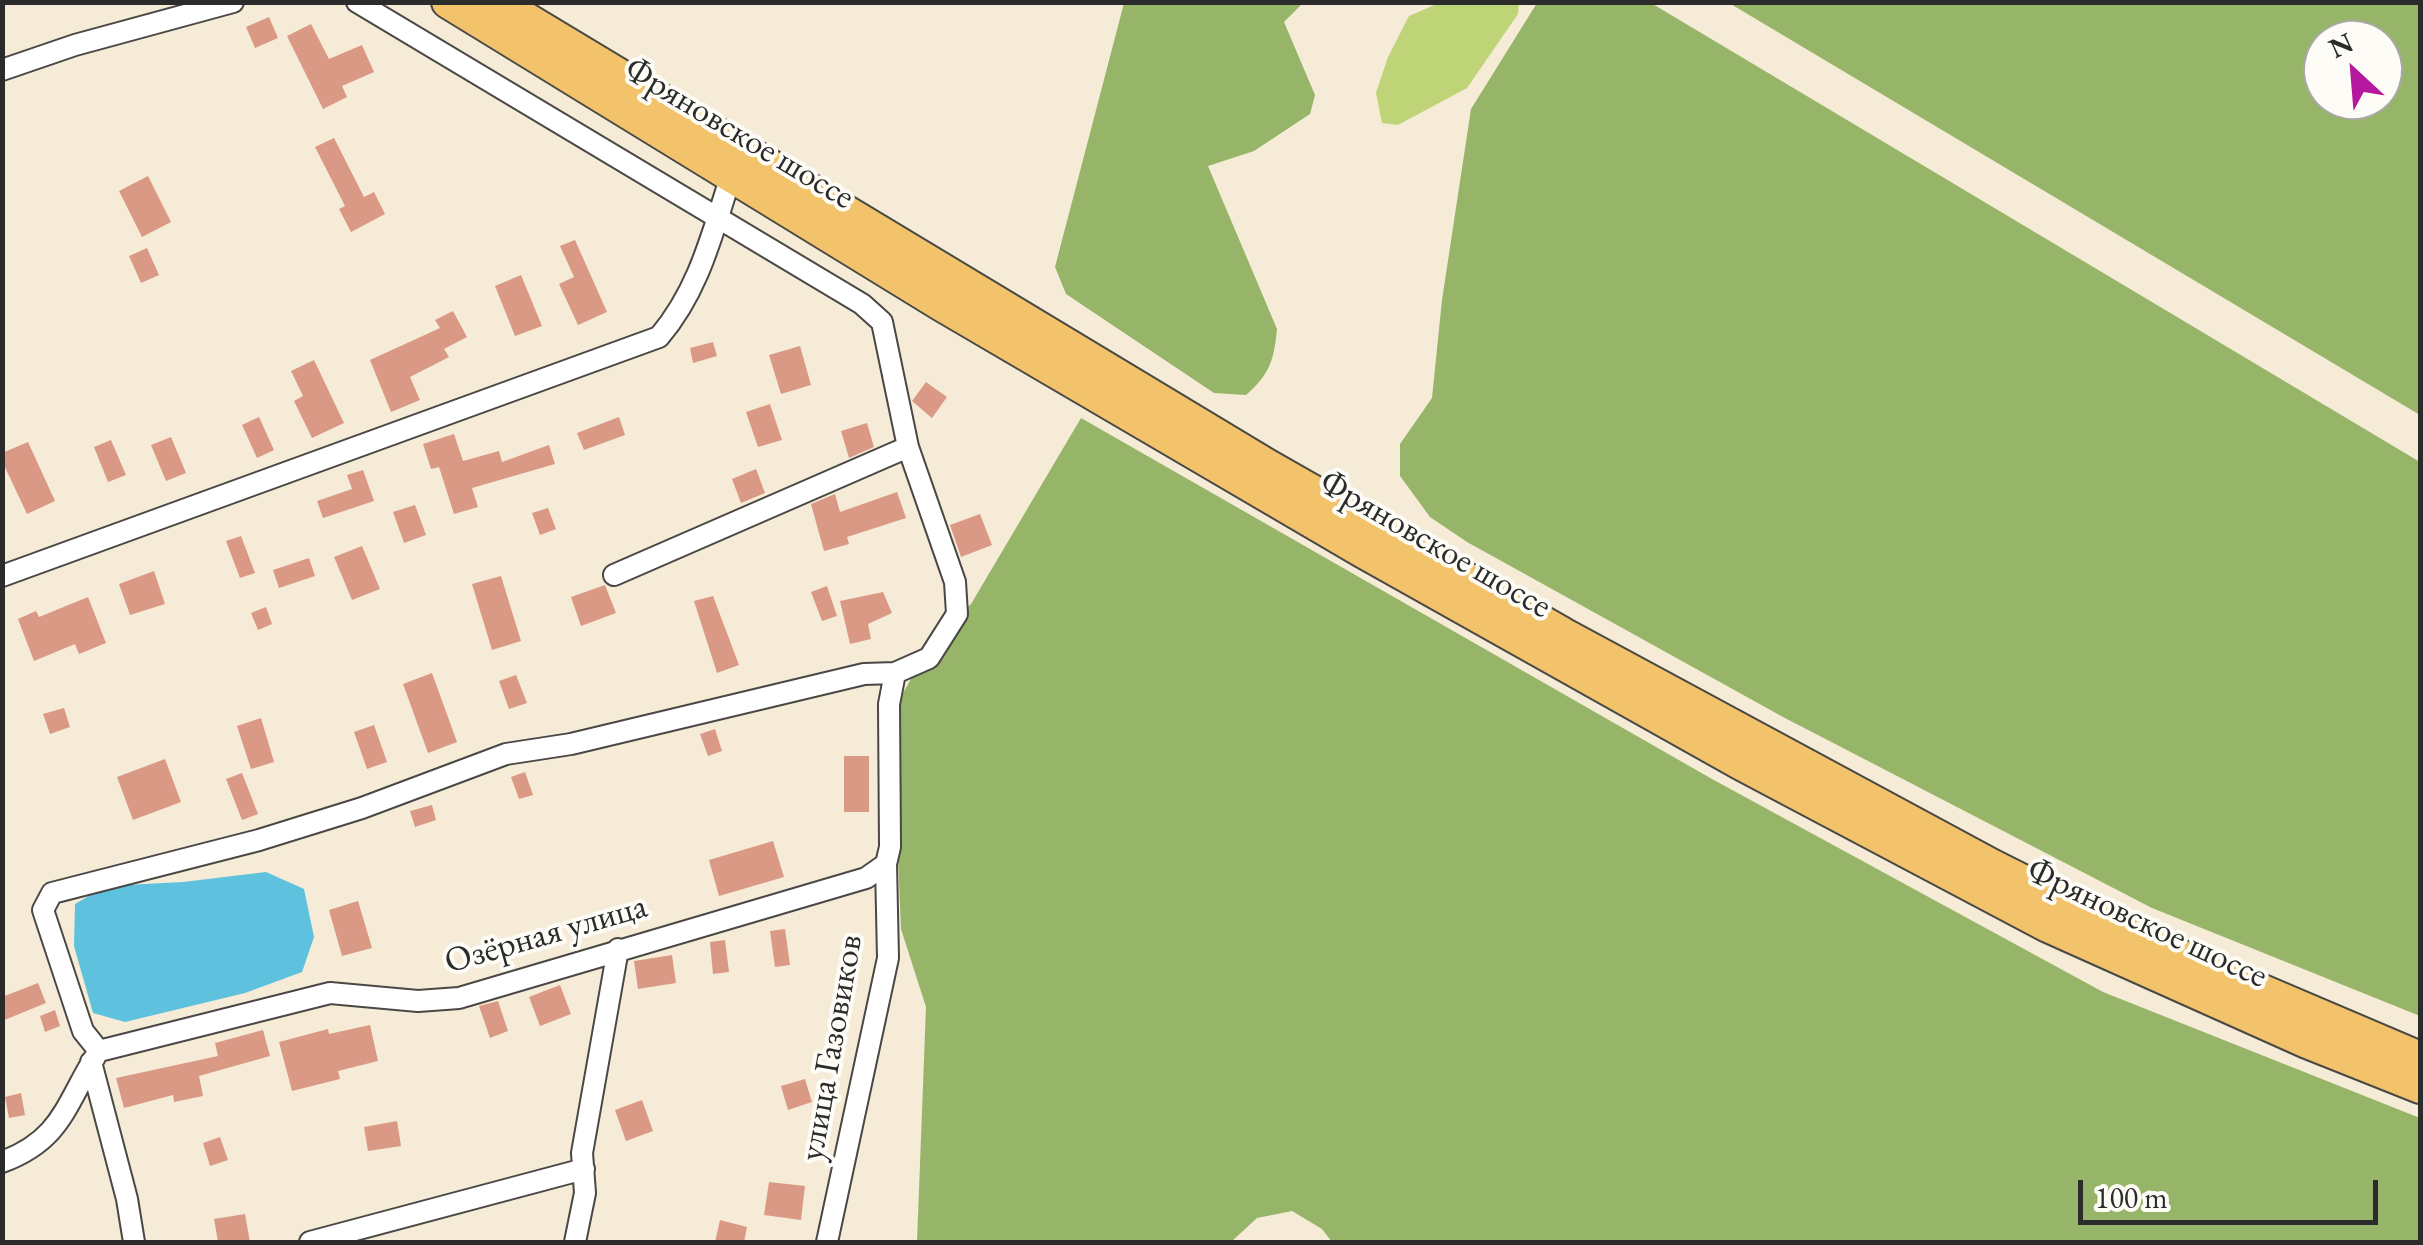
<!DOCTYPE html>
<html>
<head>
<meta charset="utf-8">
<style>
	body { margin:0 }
	#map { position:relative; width:2423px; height:1245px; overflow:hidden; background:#f6ebd7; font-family:"EB Garamond",serif }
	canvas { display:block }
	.frame { position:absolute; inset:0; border:5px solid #2b2b2b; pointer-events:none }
	.north { position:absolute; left:2303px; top:20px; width:100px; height:100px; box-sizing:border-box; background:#fdfcf7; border:2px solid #a9a8a5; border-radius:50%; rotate:334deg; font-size:28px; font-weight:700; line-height:40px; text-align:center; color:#2b2b2b }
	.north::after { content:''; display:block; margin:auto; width:35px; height:45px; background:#b5179e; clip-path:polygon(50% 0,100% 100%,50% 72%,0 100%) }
	.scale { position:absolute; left:2078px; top:1180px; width:300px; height:45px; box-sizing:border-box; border:5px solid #2b2b2b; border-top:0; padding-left:12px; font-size:30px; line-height:35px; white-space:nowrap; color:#2b2b2b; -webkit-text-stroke:8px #fdfcf7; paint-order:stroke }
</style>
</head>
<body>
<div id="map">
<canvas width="2423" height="1245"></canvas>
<div class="frame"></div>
<div class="north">N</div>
<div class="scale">100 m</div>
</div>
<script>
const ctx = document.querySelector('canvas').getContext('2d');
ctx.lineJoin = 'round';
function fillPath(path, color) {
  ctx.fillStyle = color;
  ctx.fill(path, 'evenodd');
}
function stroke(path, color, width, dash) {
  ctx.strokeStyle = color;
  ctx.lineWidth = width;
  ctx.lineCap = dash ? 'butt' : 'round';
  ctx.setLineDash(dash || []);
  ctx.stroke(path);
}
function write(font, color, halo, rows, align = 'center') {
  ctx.font = font + ' "EB Garamond",serif';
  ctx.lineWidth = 8;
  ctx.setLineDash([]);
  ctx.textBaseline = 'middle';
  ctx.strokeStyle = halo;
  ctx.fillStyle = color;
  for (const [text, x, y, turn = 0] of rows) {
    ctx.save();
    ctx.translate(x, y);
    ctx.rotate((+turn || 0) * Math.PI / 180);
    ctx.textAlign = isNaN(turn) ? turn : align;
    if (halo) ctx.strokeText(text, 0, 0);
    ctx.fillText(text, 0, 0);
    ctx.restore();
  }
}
const green = new Path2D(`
	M 1439,3 L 1519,3 L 1518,14 L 1467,88 L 1398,125 L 1382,123 L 1376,93 L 1388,57 L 1409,16 Z`);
const forest = new Path2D(`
	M 1124,3 L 1303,3 L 1284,22 L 1315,95 L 1310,114 L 1254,151 L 1208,166 L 1277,329 C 1274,360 1270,374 1246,395 L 1214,393 L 1066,294 L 1055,267 Z
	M 1537,3 L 1651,3 L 2420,462 L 2420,1016 L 2152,908 L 1783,717 L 1467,542 L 1430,517 L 1400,476 L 1400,444 L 1432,398 L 1442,300 L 1471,109 Z
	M 1729,3 L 2420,3 L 2420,415 ZM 2323,40 L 2383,40 L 2383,100 L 2323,100 Z
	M 1081,418 L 1712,779 L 2103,992 L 2420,1118 L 2420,1242 L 1332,1242 L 1322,1229 L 1292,1211 L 1257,1218 L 1231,1242 L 917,1242 L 926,1007 L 901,929 L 894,762 L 902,695 L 932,641 L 971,604 Z`);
const water = new Path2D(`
	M 266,872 L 304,889 L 314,937 L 302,972 L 245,993 L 125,1022 L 93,1013 L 74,946 L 75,904 L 106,886 L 183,882 Z`);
const building = new Path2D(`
	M 269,17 L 278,38 L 255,48 L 246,27 Z
	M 311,24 L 329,59 L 362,45 L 374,72 L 342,86 L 347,97 L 323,109 L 287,36 Z
	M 334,138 L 364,197 L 374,192 L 385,214 L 351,232 L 339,209 L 345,206 L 315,147 Z
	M 148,176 L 171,222 L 142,237 L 119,191 Z
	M 575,240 L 607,312 L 578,325 L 559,284 L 574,277 L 560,246 Z
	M 147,248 L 159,275 L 141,283 L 129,256 Z
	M 521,275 L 542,326 L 515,336 L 495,286 Z
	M 453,311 L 467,337 L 444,349 L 449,357 L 410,377 L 420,400 L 391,412 L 370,360 L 440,328 L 435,320 Z
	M 713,342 L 717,356 L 693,363 L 690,348 Z
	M 800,346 L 811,385 L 781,394 L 769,355 Z
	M 314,360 L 344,423 L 312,438 L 294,401 L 303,396 L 291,371 Z
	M 926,382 L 947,397 L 932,418 L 912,401 Z
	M 770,404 L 782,440 L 758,447 L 746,412 Z
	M 259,417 L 274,450 L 257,458 L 242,425 Z
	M 619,417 L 625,435 L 584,450 L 577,433 Z
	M 867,423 L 874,447 L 849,458 L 841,431 Z
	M 454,434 L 463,461 L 499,451 L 502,462 L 549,445 L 555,464 L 472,488 L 478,507 L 454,514 L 439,467 L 431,469 L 423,444 Z
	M 171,437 L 186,473 L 166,481 L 151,445 Z
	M 111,440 L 126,475 L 108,482 L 94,447 Z
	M 28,442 L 55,501 L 27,514 L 2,461 L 2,453 Z
	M 756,469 L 765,493 L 741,503 L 732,479 Z
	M 363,470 L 374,501 L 323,518 L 317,501 L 352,489 L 347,475 Z
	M 897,492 L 906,518 L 847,537 L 849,544 L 824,551 L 811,504 L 835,494 L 840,512 Z
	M 415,505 L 426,535 L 404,543 L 393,512 Z
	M 548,508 L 556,529 L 540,535 L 532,513 Z
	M 980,514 L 992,545 L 961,557 L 950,525 Z
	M 241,536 L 255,573 L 240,578 L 226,541 Z
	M 362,546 L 380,589 L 352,600 L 334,557 Z
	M 309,558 L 315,576 L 279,588 L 273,570 Z
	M 154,571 L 165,604 L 130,615 L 119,584 Z
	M 501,576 L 521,641 L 492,650 L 472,584 Z
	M 605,585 L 616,613 L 581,626 L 571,597 Z
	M 827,586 L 837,616 L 822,621 L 811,592 Z
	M 883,592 L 892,613 L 868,624 L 871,639 L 850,644 L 840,601 Z
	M 713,596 L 739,665 L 717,673 L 694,601 Z
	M 88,597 L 106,643 L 79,654 L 75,644 L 34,661 L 18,619 L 36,611 L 39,617 Z
	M 266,607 L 272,624 L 258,630 L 251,613 Z
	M 432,673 L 457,742 L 428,753 L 403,684 Z
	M 516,675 L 527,703 L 509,709 L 499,681 Z
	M 64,708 L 70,727 L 50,734 L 43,714 Z
	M 261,718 L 274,762 L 251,769 L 237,726 Z
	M 374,725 L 387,762 L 367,769 L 354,732 Z
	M 715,729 L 722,751 L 708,756 L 700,734 Z
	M 844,756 L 869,756 L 869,812 L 844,812 Z
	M 165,759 L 181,802 L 133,820 L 117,777 Z
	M 525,772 L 533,795 L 519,799 L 511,777 Z
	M 242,773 L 258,814 L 242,820 L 226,779 Z
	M 432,805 L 436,820 L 415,827 L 410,811 Z
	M 773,841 L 784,877 L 719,896 L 709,860 Z
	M 358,901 L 372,948 L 342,956 L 329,910 Z
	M 785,929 L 790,965 L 775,967 L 770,931 Z
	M 725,940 L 729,972 L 713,974 L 710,942 Z
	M 672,955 L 676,983 L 638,989 L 634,961 Z
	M 38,983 L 46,1003 L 2,1021 L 2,997 Z
	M 560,985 L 571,1014 L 540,1026 L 529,997 Z
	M 498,1001 L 508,1031 L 490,1038 L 479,1006 Z
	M 55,1010 L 60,1026 L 45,1032 L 40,1016 Z
	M 370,1025 L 378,1061 L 338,1071 L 340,1079 L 292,1091 L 279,1042 L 328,1029 L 329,1034 Z
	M 263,1030 L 270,1056 L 199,1076 L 203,1096 L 174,1102 L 173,1095 L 124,1108 L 116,1078 L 218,1056 L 215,1043 Z
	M 805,1079 L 812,1102 L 788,1110 L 781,1086 Z
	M 21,1093 L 25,1115 L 9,1118 L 5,1097 Z
	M 642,1100 L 653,1131 L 626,1141 L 615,1110 Z
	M 397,1121 L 401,1146 L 368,1151 L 364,1127 Z
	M 220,1137 L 228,1160 L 210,1166 L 203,1143 Z
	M 769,1182 L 805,1186 L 801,1220 L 764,1215 Z
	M 245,1214 L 250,1242 L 218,1242 L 214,1219 Z
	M 720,1220 L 747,1227 L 744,1242 L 715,1242 Z`);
const street = new Path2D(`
	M 357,2 L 862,304 L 882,322 L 908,447 L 955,582 L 957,614 L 929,658 L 895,673 L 889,704 L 890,847 L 886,864 L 888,958 L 827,1242
	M 2,70 L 75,45 L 233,2
	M 614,575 L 908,447
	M 2,576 L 659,337 C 699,290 712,234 731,176
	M 99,1051 L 83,1031 L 43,910 L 52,893 L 259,840 L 362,808 L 506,754 L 571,744 L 864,674 L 895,673
	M 99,1051 L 330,993 L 418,1001 L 459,998 L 866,878 L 886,864
	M 91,1062 L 127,1199 L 134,1242
	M 2,1162 C 61,1140 65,1106 95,1057
	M 310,1242 L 584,1169
	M 575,1242 L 585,1193 L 582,1153 L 618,949`);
const primary = new Path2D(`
	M 448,2 L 942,305 L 1362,551 L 1740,763 L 2048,926 L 2307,1042 L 2420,1087
	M 498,2 L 1268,466 L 1563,634 L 1991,865 L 2124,932 L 2420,1058`);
const streetNames = [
	["Фряновское шоссе",739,134,31],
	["Фряновское шоссе",1435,545,30],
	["Фряновское шоссе",2147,924,25],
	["Озёрная улица",546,935,-16],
	["улица Газовиков",832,1048,-80]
];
fillPath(green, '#bfd377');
fillPath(forest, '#97b568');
fillPath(water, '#5ec1dd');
fillPath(building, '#da9985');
stroke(street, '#494845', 24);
stroke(primary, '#494845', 36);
stroke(street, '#fff', 20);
stroke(primary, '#f2c36a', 32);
write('35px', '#2b2b2b', '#fdfcf7', streetNames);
</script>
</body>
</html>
